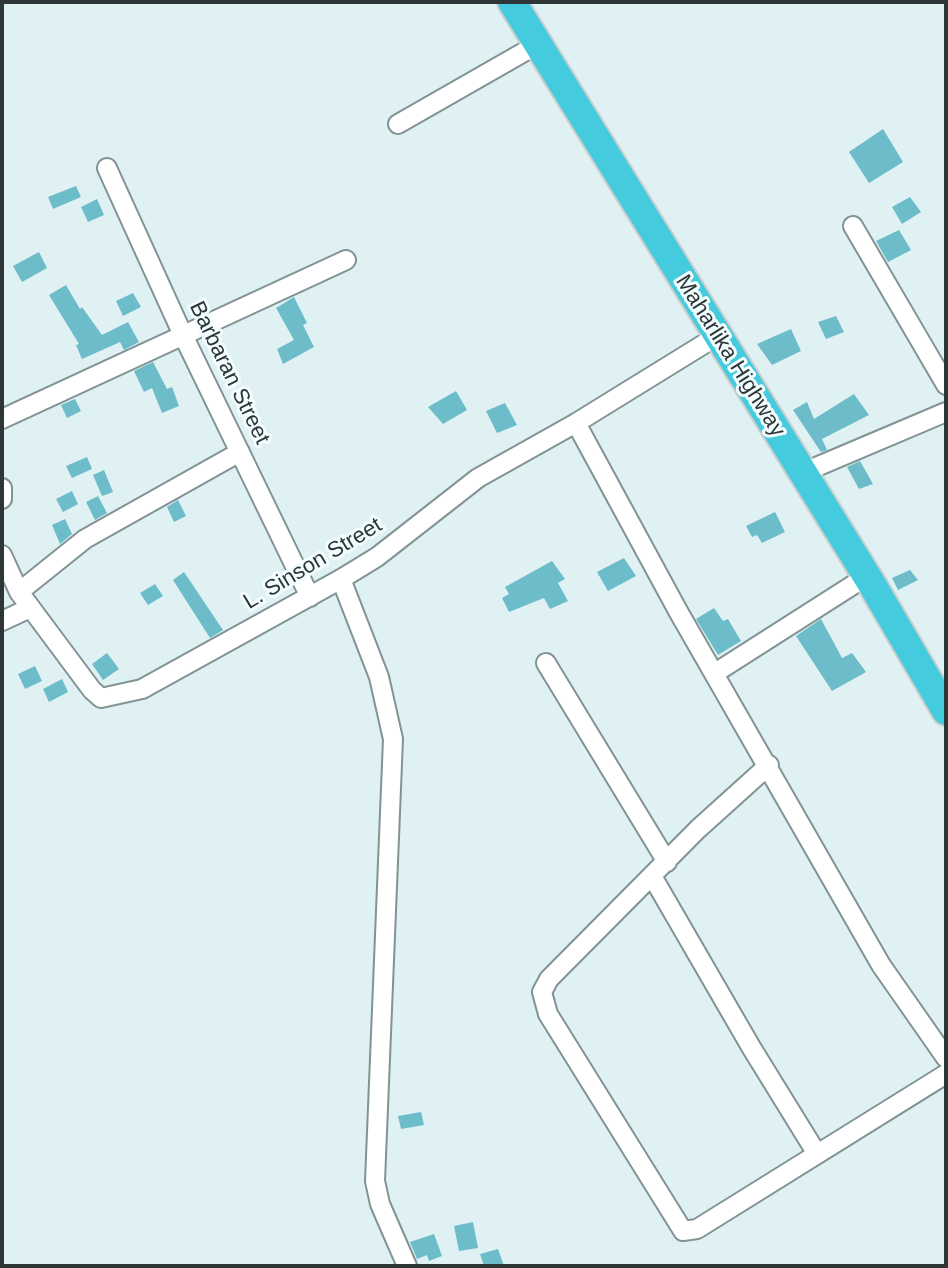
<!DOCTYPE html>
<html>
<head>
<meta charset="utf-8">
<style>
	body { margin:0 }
	#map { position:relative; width:948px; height:1268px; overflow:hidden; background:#e0f1f4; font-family:Helvetica,sans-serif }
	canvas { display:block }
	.frame { position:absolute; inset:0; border:4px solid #2e3536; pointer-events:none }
</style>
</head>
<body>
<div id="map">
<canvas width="948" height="1268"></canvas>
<div class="frame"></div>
</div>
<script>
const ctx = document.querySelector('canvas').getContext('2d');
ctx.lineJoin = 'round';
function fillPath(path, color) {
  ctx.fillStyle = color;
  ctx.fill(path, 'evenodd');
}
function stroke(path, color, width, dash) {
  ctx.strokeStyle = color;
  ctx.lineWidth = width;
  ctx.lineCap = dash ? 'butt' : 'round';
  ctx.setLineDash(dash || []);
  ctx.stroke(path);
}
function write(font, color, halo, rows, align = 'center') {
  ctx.font = font + ' Helvetica,sans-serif';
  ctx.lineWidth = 6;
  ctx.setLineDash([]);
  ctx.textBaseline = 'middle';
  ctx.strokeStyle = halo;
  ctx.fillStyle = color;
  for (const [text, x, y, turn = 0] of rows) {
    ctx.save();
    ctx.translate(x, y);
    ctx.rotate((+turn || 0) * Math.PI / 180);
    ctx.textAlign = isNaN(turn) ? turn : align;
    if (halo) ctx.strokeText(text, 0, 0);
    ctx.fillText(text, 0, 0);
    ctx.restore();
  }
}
const building = new Path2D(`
	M 883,129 L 903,162 L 869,183 L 849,152 Z
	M 76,186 L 81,197 L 53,209 L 48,197 Z
	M 910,197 L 921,212 L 902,224 L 892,207 Z
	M 97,199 L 104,215 L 88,222 L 81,207 Z
	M 899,230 L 911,250 L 888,262 L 876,241 Z
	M 39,252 L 47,268 L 22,282 L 13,266 Z
	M 66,285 L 80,309 L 82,307 L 102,335 L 128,322 L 139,342 L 124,350 L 120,342 L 82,359 L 76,345 L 79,344 L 49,295 Z
	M 133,293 L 141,307 L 123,316 L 116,301 Z
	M 294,297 L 307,323 L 303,325 L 314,347 L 283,364 L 277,349 L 294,340 L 276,308 Z
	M 836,316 L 844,332 L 826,339 L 818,322 Z
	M 791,329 L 801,351 L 772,365 L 757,344 Z
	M 153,362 L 167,389 L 172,387 L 179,406 L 162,413 L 152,388 L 144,392 L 134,371 Z
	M 456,391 L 467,410 L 443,424 L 428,407 Z
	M 854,394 L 869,415 L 822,439 L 827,450 L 821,452 L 793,410 L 807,402 L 814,419 Z
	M 75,399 L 81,411 L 67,418 L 61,405 Z
	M 505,403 L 517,425 L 497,433 L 486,411 Z
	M 87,457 L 92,469 L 72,478 L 66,466 Z
	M 860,461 L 873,484 L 859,489 L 847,467 Z
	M 104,470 L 113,492 L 102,496 L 93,475 Z
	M 72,491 L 78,504 L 63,512 L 56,499 Z
	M 98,496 L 107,513 L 95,520 L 86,502 Z
	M 178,500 L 186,516 L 174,522 L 167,507 Z
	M 775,512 L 785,532 L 762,543 L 757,535 L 752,537 L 746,526 Z
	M 65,519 L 72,534 L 60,544 L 52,525 Z
	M 624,558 L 636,576 L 608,591 L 597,572 Z
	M 552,561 L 565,579 L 558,583 L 568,601 L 550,609 L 544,598 L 509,612 L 502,598 L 509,594 L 505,587 Z
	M 910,570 L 918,580 L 898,590 L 892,578 Z
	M 184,572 L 223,630 L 210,638 L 173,580 Z
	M 155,584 L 163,596 L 148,605 L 140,593 Z
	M 714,608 L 723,621 L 728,619 L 741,641 L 718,655 L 696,619 Z
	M 821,619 L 842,658 L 852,653 L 866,672 L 832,691 L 796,636 Z
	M 107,653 L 119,669 L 103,680 L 92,664 Z
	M 35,666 L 42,681 L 25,689 L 18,674 Z
	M 62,679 L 68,692 L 49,702 L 43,689 Z
	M 421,1112 L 424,1125 L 401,1129 L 398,1116 Z
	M 473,1222 L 478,1248 L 459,1251 L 454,1226 Z
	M 434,1234 L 442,1256 L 429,1261 L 427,1255 L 417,1259 L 410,1242 Z
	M 498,1249 L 504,1266 L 484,1266 L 480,1254 Z`);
const minor = new Path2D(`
	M 398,124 L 538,44
	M 107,168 L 182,333 L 310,597
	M 853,226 L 946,385
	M 2,419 L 346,260
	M 576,423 L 678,611 L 881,965 L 946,1058
	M 802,473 L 946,412
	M 2,488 L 2,499
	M 2,555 L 19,592 L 92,690 L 101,698 L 142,689 L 341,579 L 377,557 L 478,478 L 576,423 L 717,336
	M 341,579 L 379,677 L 393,739 L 375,1181 L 380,1204 L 407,1266
	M 19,592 L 85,539 L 240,452
	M 2,621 L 30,608
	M 546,663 L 667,862
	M 715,673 L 867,576
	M 769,765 L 698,829 L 549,979 L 542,992 L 548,1014 L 683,1231 L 697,1229 L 946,1074
	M 652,876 L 751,1047 L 817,1154`);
const highway = new Path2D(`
	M 512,2 L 873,586 L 946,711`);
const streetNames = [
	["Maharlika Highway",730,356,58],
	["Barbaran Street",229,373,64],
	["L. Sinson Street",313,564,-31]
];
fillPath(building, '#6cbdc9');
stroke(minor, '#829395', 22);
stroke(highway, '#cdcfcf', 32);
stroke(minor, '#fff', 18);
stroke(highway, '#45cbde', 28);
write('22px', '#2e3536', '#f2fdff', streetNames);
</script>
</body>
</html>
